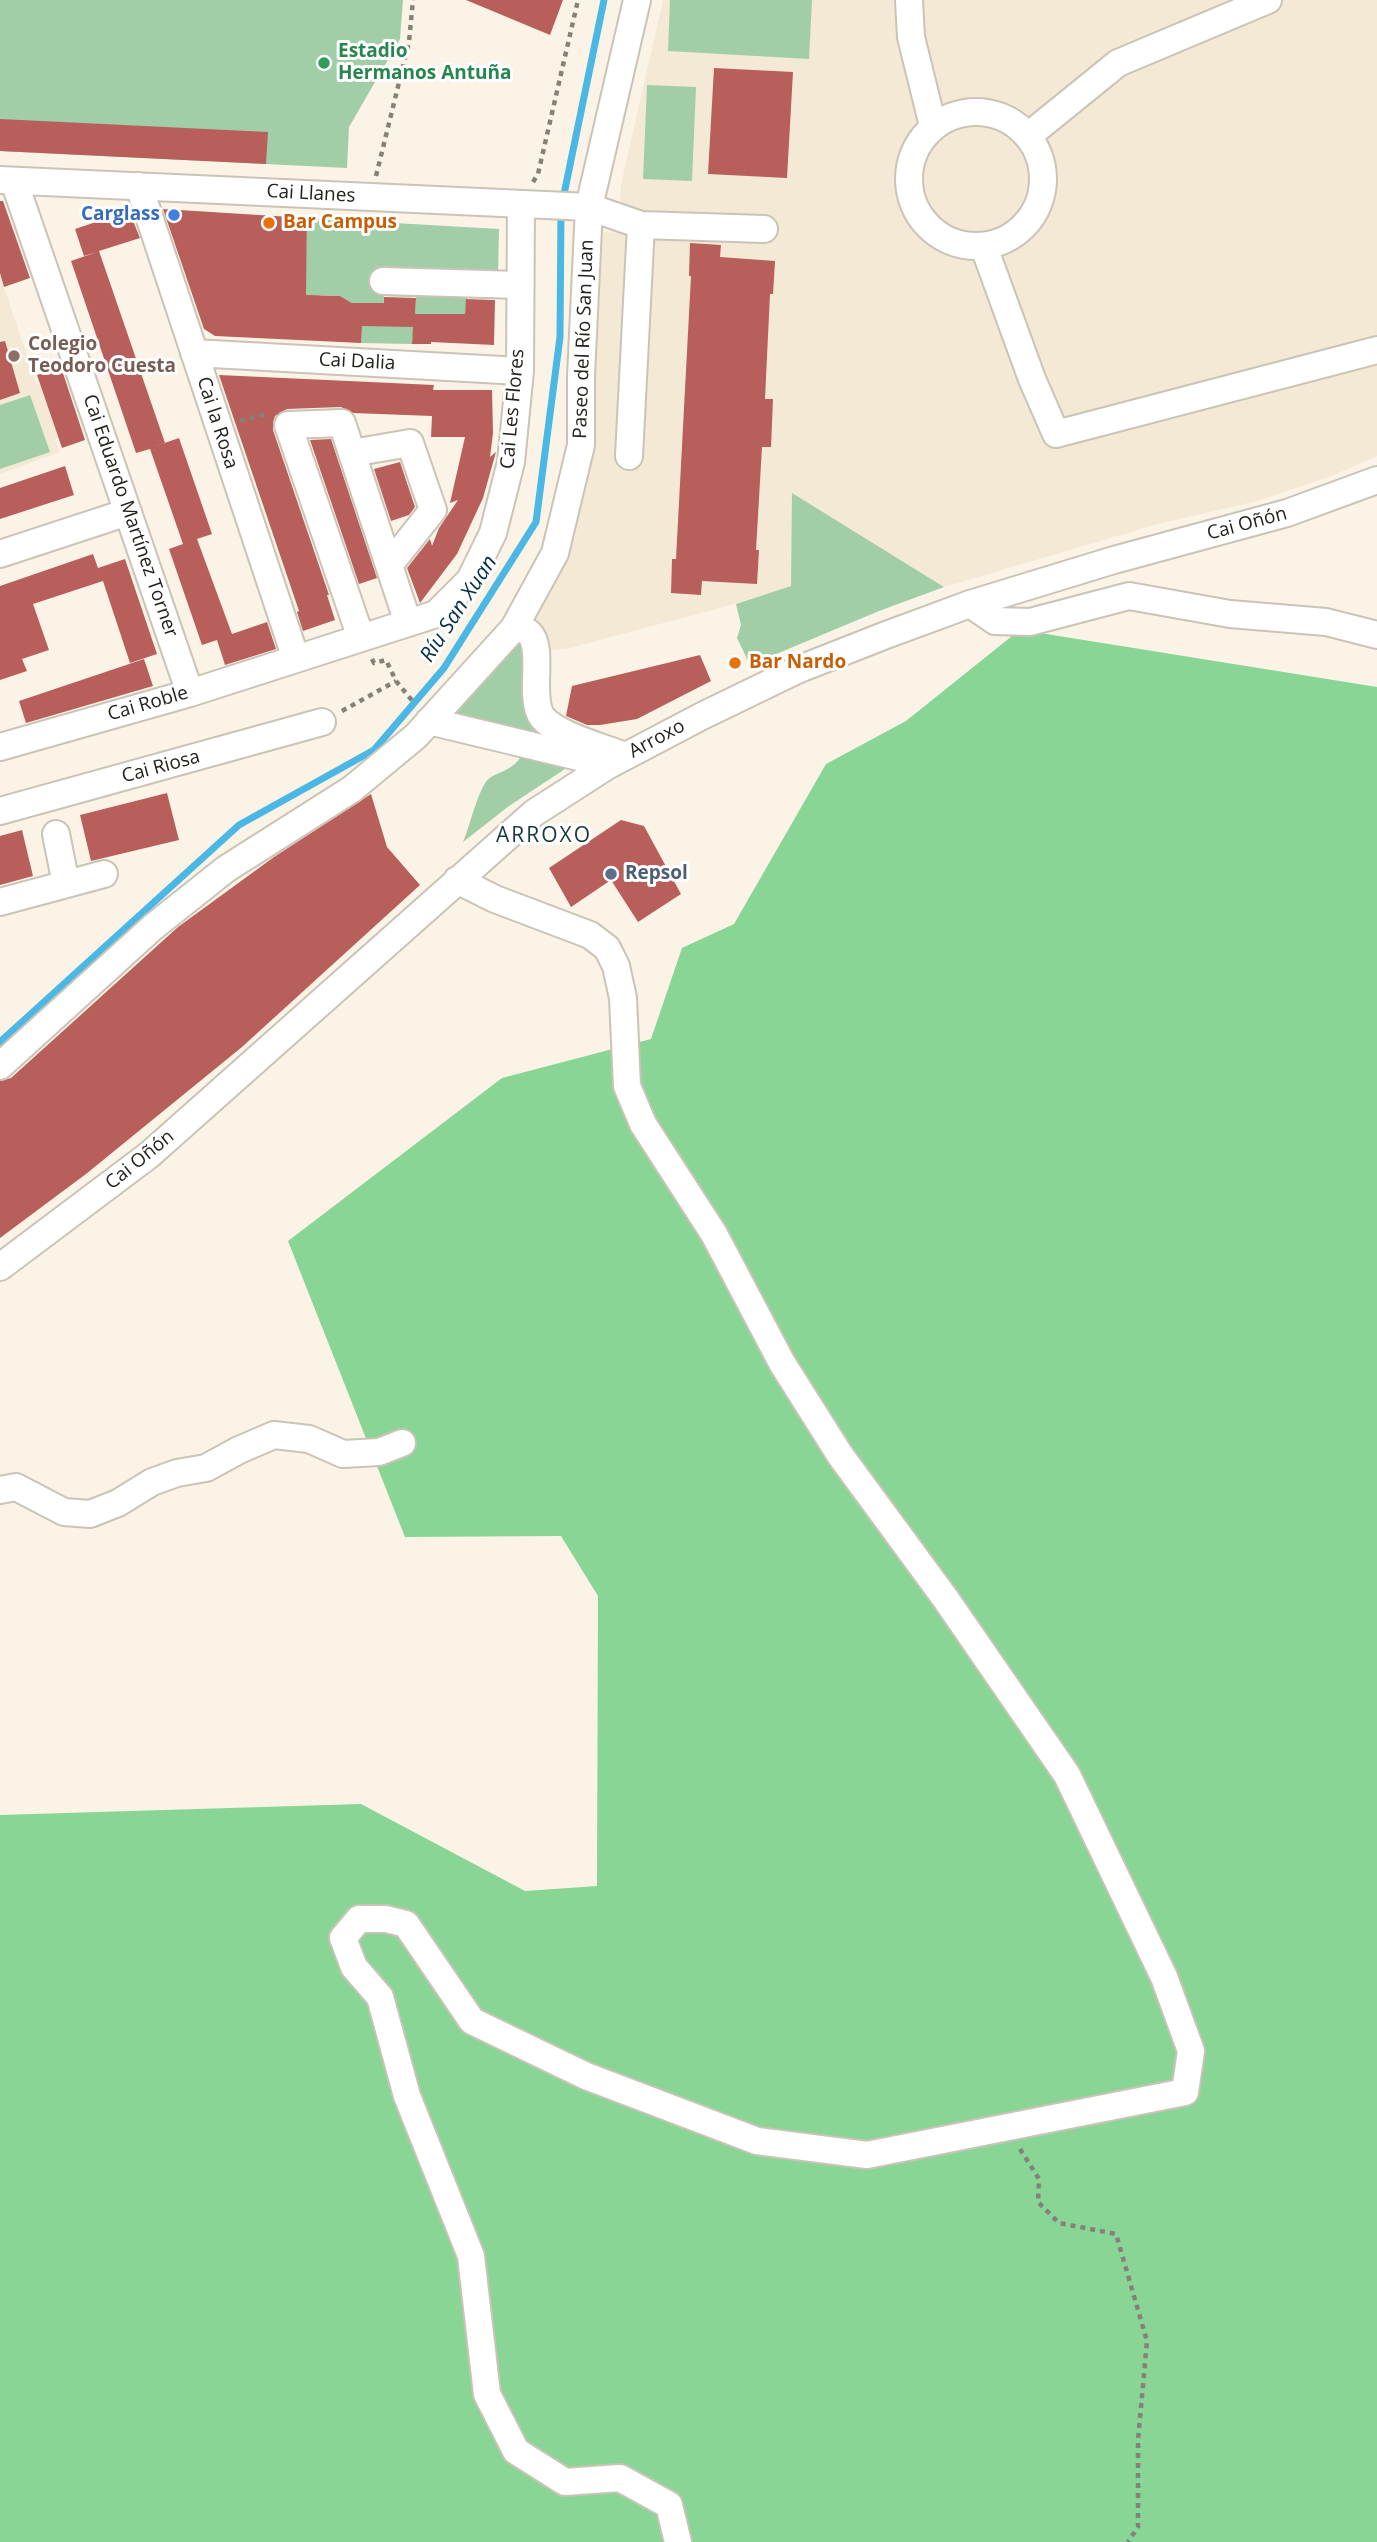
<!DOCTYPE html>
<html>
<head>
<meta charset="utf-8">
<style>
	body { margin:0 }
	canvas { display:block; background:#faf3e6 }
</style>
</head>
<body>
<canvas width="1377" height="2542"></canvas>
<script>
const ctx = document.querySelector('canvas').getContext('2d');
ctx.lineJoin = 'round';
function fillPath(path, color) {
  ctx.fillStyle = color;
  ctx.fill(path, 'evenodd');
}
function stroke(path, color, width, dash) {
  ctx.strokeStyle = color;
  ctx.lineWidth = width;
  ctx.lineCap = dash ? 'butt' : 'round';
  ctx.setLineDash(dash || []);
  ctx.stroke(path);
}
function write(font, color, halo, rows, align = 'center') {
  ctx.font = font + ' "Open Sans",sans-serif';
  ctx.lineWidth = 6;
  ctx.setLineDash([]);
  ctx.textBaseline = 'middle';
  ctx.strokeStyle = halo;
  ctx.fillStyle = color;
  for (const [text, x, y, turn = 0] of rows) {
    ctx.save();
    ctx.translate(x, y);
    ctx.rotate((+turn || 0) * Math.PI / 180);
    ctx.textAlign = isNaN(turn) ? turn : align;
    if (halo) ctx.strokeText(text, 0, 0);
    ctx.fillText(text, 0, 0);
    ctx.restore();
  }
}
const built = new Path2D(`
	M 663,0 L 1377,0 L 1377,456 L 1334,475 L 1261,500 L 1158,524 L 944,587 L 793,494 L 791,586 L 731,605 L 566,649 L 539,651 L 531,618 L 552,587 L 570,548 L 584,491 L 592,445 L 594,347 L 602,232 L 619,233 L 621,185 Z
	M 0,265 L 4,287 L 37,385 L 41,384 L 59,437 L 55,439 L 60,452 L 0,474 Z`);
const green = new Path2D(`
	M 0,0 L 403,0 L 400,39 L 349,127 L 347,168 L 0,151 Z
	M 670,0 L 812,0 L 809,59 L 668,51 Z
	M 647,85 L 696,87 L 692,181 L 643,179 Z
	M 307,218 L 499,229 L 498,278 L 467,296 L 465,314 L 446,314 L 443,342 L 431,342 L 433,316 L 419,337 L 412,337 L 412,344 L 361,343 L 362,303 L 352,303 L 340,296 L 320,295 L 316,299 L 290,301 L 306,271 ZM 384,296 L 416,297 L 414,326 L 383,326 Z
	M 30,395 L 50,452 L 0,469 L 0,405 Z
	M 792,493 L 944,587 L 879,611 L 750,665 L 737,638 L 741,625 L 736,604 L 791,586 Z
	M 523,636 L 536,722 L 544,739 L 449,716 Z
	M 523,751 L 574,763 L 509,806 L 463,842 C 470,825 476,798 485,783 C 494,770 516,773 523,751 Z`);
const forest = new Path2D(`
	M 1040,633 L 1377,687 L 1377,2542 L 0,2542 L 0,1815 L 361,1804 L 525,1891 L 597,1886 L 598,1596 L 561,1536 L 405,1537 L 288,1241 L 502,1078 L 651,1039 L 682,948 L 734,924 L 826,764 L 906,721 L 1012,636 Z`);
const stream = new Path2D(`
	M 563,199 L 604,0
	M 0,1042 L 239,825 L 374,750 L 444,668 L 536,522 L 560,337 L 561,211`);
const building = new Path2D(`
	M 466,0 L 563,0 L 550,35 Z
	M 714,68 L 793,72 L 787,178 L 708,174 Z
	M 0,119 L 268,132 L 266,164 L 0,151 Z
	M 0,201 L 3,201 L 30,278 L 4,287 L 0,273 Z
	M 163,209 L 307,218 L 306,295 L 340,296 L 352,303 L 384,303 L 384,297 L 416,298 L 415,314 L 465,314 L 466,299 L 495,300 L 494,345 L 431,342 L 431,344 L 412,344 L 413,327 L 362,326 L 361,343 L 215,336 L 204,329 Z
	M 129,211 L 140,238 L 99,251 L 165,443 L 153,447 L 179,438 L 212,534 L 197,539 L 232,634 L 267,622 L 276,649 L 225,665 L 217,640 L 202,645 L 169,549 L 183,544 L 150,449 L 136,453 L 71,261 L 97,252 L 84,256 L 75,229 Z
	M 690,243 L 721,245 L 720,257 L 775,261 L 773,294 L 770,294 L 765,399 L 773,399 L 771,447 L 762,447 L 756,550 L 759,550 L 757,584 L 702,581 L 701,595 L 671,593 L 672,559 L 676,559 L 691,276 L 689,276 Z
	M 5,341 L 20,393 L 0,400 L 0,342 Z
	M 61,367 L 85,440 L 62,448 L 37,375 Z
	M 219,375 L 434,385 L 433,390 L 492,390 L 493,433 L 490,457 L 496,452 L 483,498 L 457,554 L 420,603 L 407,568 L 430,539 L 432,546 L 439,528 L 458,500 L 450,503 L 465,437 L 431,437 L 432,416 L 353,413 L 341,407 L 287,409 L 275,416 L 273,422 L 273,430 L 329,595 L 327,595 L 335,620 L 303,631 L 297,612 L 299,611 Z
	M 331,439 L 377,578 L 359,584 L 310,440 Z
	M 400,462 L 415,507 L 409,515 L 391,521 L 374,469 Z
	M 65,466 L 74,495 L 0,519 L 0,488 Z
	M 93,554 L 99,571 L 98,568 L 125,559 L 157,654 L 130,663 L 103,581 L 33,604 L 49,650 L 22,659 L 27,671 L 0,680 L 0,586 Z
	M 700,655 L 711,681 L 637,719 L 600,725 L 587,725 L 566,716 L 572,686 Z
	M 144,659 L 153,686 L 26,723 L 19,701 Z
	M 167,793 L 179,840 L 91,861 L 80,815 Z
	M 371,794 L 387,847 L 420,885 L 242,1047 L 86,1174 L 0,1238 L 0,1081 L 11,1078 L 178,927 L 274,857 Z
	M 621,820 L 644,826 L 681,894 L 638,922 L 611,880 L 571,907 L 549,868 Z
	M 22,830 L 33,876 L 0,885 L 0,836 Z`);
const path = new Path2D(`
	M 376,176 L 409,42 L 413,0
	M 533,182 L 538,174 L 578,0
	M 240,421 L 265,414 L 268,415
	M 372,659 L 374,663 L 386,660 L 396,681 L 415,704
	M 342,711 L 396,681
	M 1020,2149 L 1039,2179 L 1038,2202 L 1059,2223 L 1116,2234 L 1147,2341 L 1138,2440 L 1138,2527 L 1128,2542`);
const minor = new Path2D(`
	M 909,0 L 911,37 L 933,126
	M909 179a67 67 0 1 1 134 0a67 67 0 1 1-134 0Z
	M 1028,136 L 1118,63 L 1268,0
	M 0,180 L 589,207 L 641,225 L 629,456
	M 14,181 L 190,693
	M 139,186 L 296,659
	M 641,225 L 764,229
	M 984,247 L 1032,379 L 1056,434 L 1377,350
	M 383,281 L 520,285
	M 194,353 L 520,371
	M 352,453 L 410,443 L 433,510 L 390,564
	M 0,554 L 128,512
	M 970,604 L 995,621 L 1030,622 L 1129,596 L 1230,614 L 1326,622 L 1377,635
	M 514,628 C 519,629 525,629 529,633 C 545,648 528,697 542,717 C 556,735 603,747 625,756
	M 361,638 L 288,425 L 342,423 L 408,623
	M 429,721 L 583,758 L 607,766
	M 0,747 L 190,693 L 436,614 L 470,580 L 493,533 L 511,462 L 520,371 L 521,204
	M 0,811 L 322,722
	M 56,834 L 66,884
	M 457,880 L 495,899 L 590,935 L 607,948 L 616,966 L 623,998 L 627,1086 L 643,1124 L 714,1234 L 782,1363 L 840,1455 L 945,1598 L 1067,1775 L 1164,1977 L 1191,2051 L 1185,2092 L 867,2155 L 757,2141 L 586,2076 L 472,2021 L 406,1924 L 386,1919 L 359,1919 L 343,1938 L 354,1967 L 380,1997 L 407,2096 L 471,2256 L 487,2394 L 516,2451 L 565,2482 L 620,2478 L 669,2505 L 678,2542
	M 0,902 L 104,874
	M 0,1066 L 153,927 L 226,869 L 352,789 L 416,736 L 514,628 L 555,553 L 581,445 L 581,376 L 589,207 L 637,0
	M 0,1267 L 149,1155 L 534,813 L 607,766 L 702,716 L 797,670 L 886,635 L 970,604 L 1114,560 L 1287,513 L 1377,480
	M 0,1490 L 16,1487 L 64,1512 L 90,1514 L 118,1503 L 152,1482 L 177,1473 L 206,1468 L 239,1450 L 274,1435 L 309,1439 L 343,1454 L 379,1452 L 402,1443`);
const markers = [
	[324,63,7,"#2e9e5b"],
	[174,215,7,"#3f7fe0"],
	[269,223,7,"#e8710a"],
	[14,356,7,"#8d6e63"],
	[735,663,7,"#e8710a"],
	[611,874,7,"#5c6f8a"]
];
const leisureNames = [
	["Estadio",338,52],
	["Hermanos Antuña",338,74]
];
const streetNames = [
	["Cai Llanes",311,194,3],
	["Paseo del Río San Juan",584,339,-88],
	["Cai Dalia",357,362,3],
	["Cai Les Flores",513,409,-85],
	["Cai la Rosa",217,423,72],
	["Cai Eduardo Martínez Torner",130,516,71],
	["Cai Oñón",1247,524,-15],
	["Cai Roble",148,704,-16],
	["Arroxo",657,739,-28],
	["Cai Riosa",161,767,-15],
	["Cai Oñón",140,1160,-39]
];
const shopNames = [
	["Carglass",160,215]
];
const foodNames = [
	["Bar Campus",283,223],
	["Bar Nardo",749,663]
];
const educationNames = [
	["Colegio",28,345],
	["Teodoro Cuesta",28,367]
];
const serviceNames = [
	["Repsol",625,874]
];
const waterNames = [
	["Ríu San Xuan",459,609,-57]
];
const neighbourhoodNames = [
	["ARROXO",544,836]
];
fillPath(built, '#f4e9d5');
fillPath(green, '#a1cea7');
fillPath(forest, '#89d596');
stroke(stream, '#4bb7e4', 7);
fillPath(building, '#b95f5b');
stroke(minor, '#cac4b7', 30);
stroke(path, '#858178', 4.5, [5, 5]);
stroke(minor, '#fff', 26);
for (const [x, y, r, color] of markers) {
  const dot = new Path2D();
  dot.arc(x, y, r, 0, 2 * Math.PI);
  ctx.fillStyle = color;
  ctx.fill(dot);
  stroke(dot, '#fff', 2.5);
}
write('bold 19px', '#27864d', '#fff', leisureNames, 'left');
write('19px', '#23211c', '#fff', streetNames);
write('bold 19px', '#366cbe', '#fff', shopNames, 'right');
write('bold 19px', '#c56008', '#fff', foodNames, 'left');
write('bold 19px', '#785e54', '#fff', educationNames, 'left');
write('bold 19px', '#4e5e75', '#fff', serviceNames, 'left');
write('italic 21px', '#003143', '#fff', waterNames);
ctx.letterSpacing = '2px';
write('21px', '#16383d', '#fff', neighbourhoodNames);
ctx.letterSpacing = '0px';
</script>
</body>
</html>
